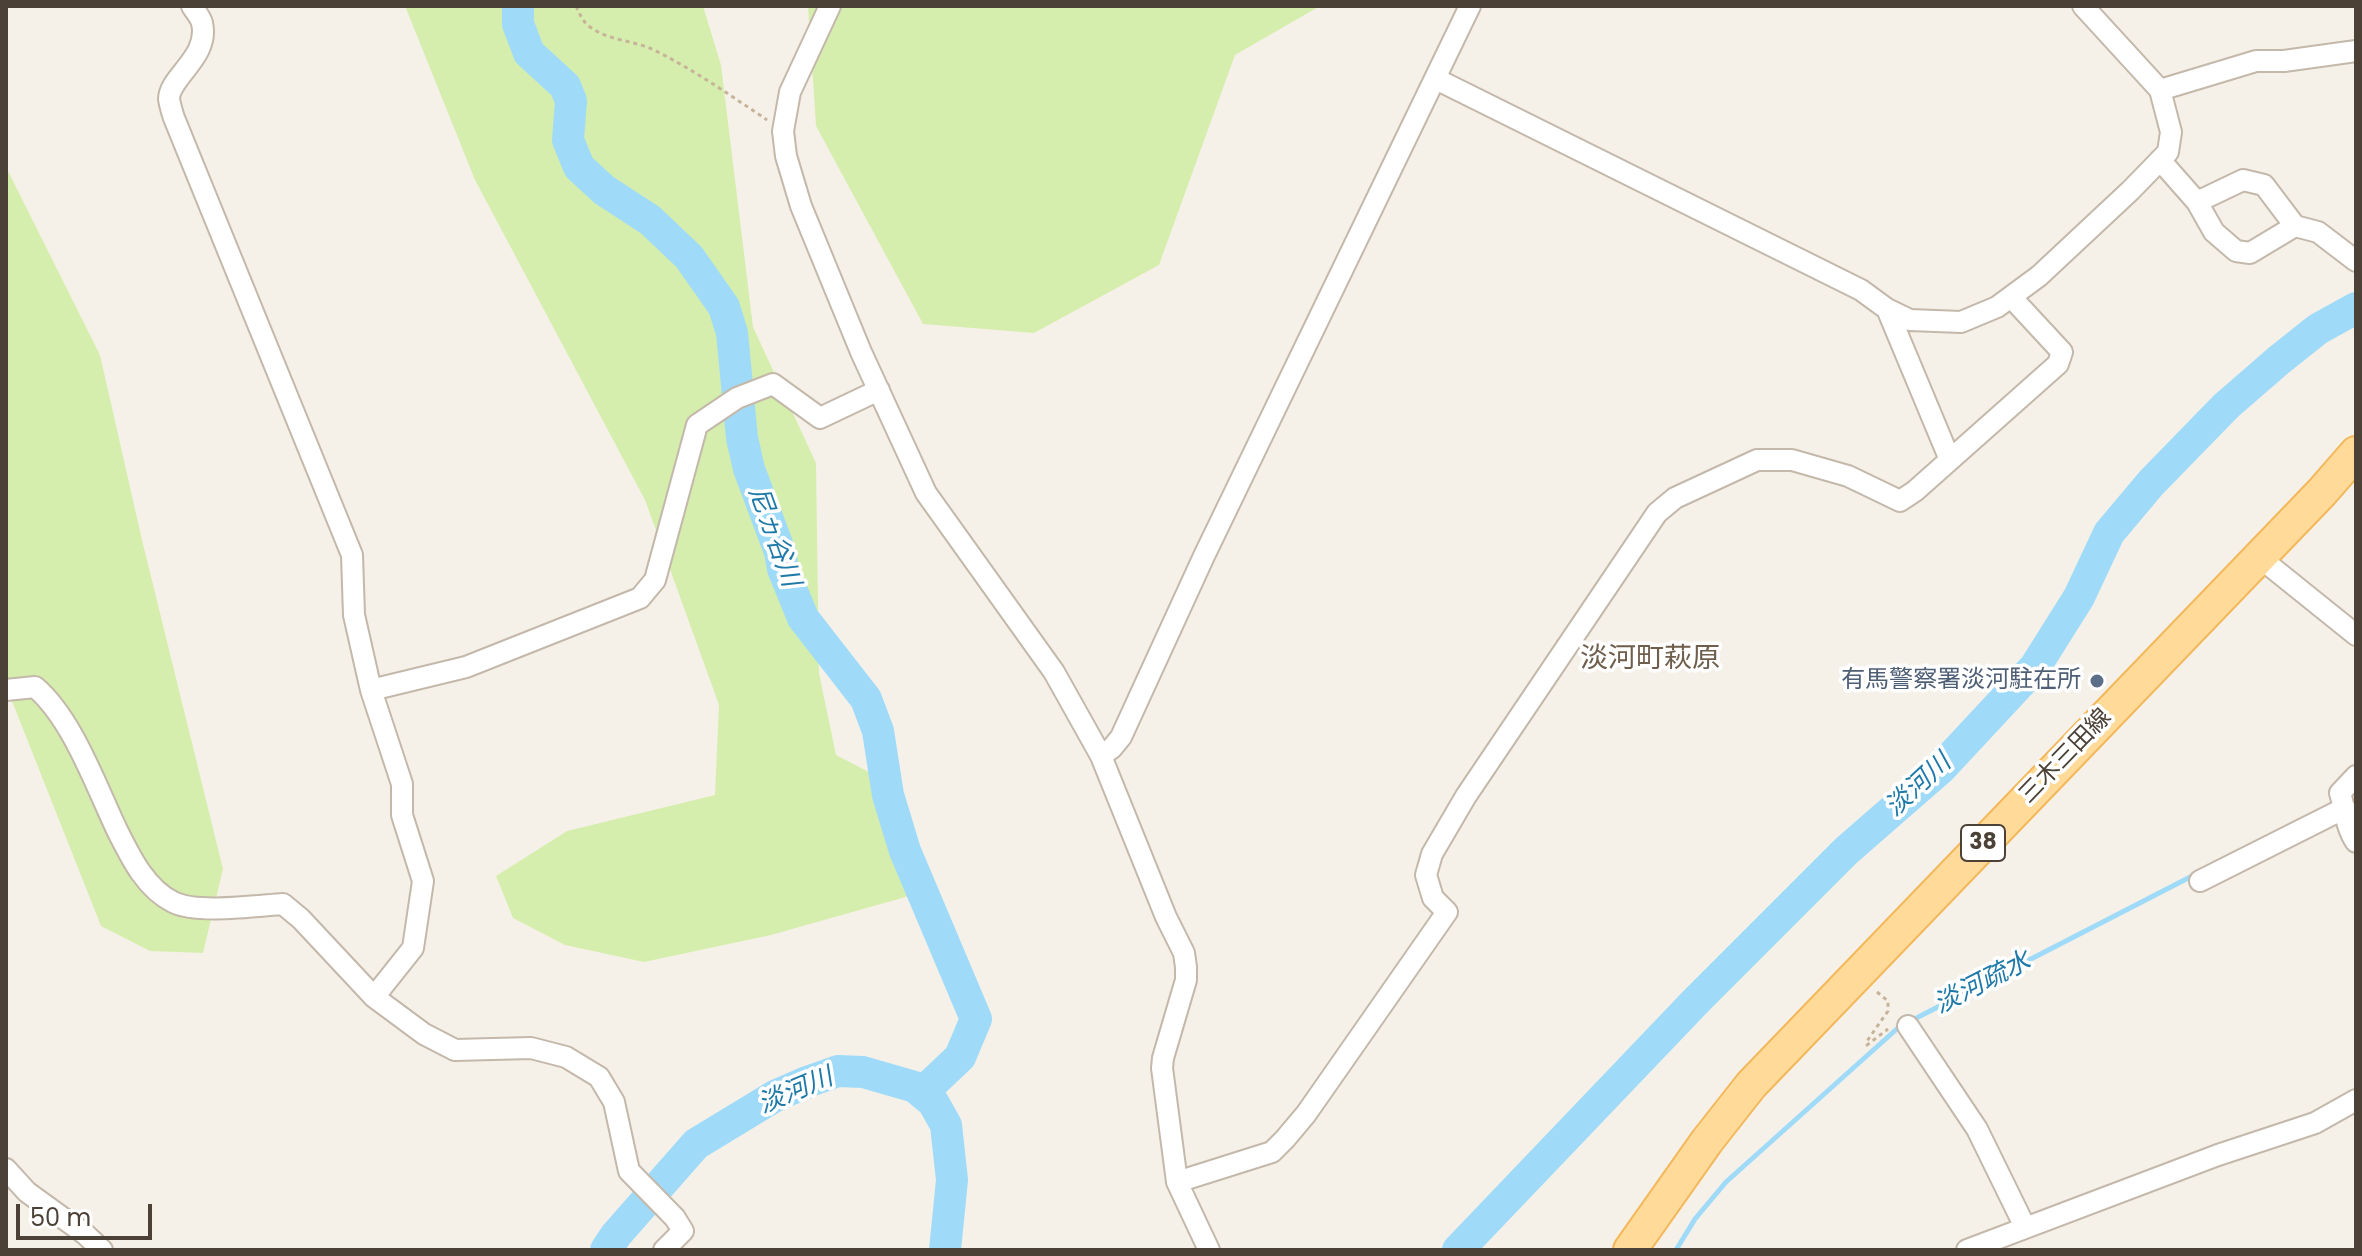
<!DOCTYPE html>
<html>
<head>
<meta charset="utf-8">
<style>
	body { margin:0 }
	#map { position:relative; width:2362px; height:1256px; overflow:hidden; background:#f6f1e8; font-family:Poppins,sans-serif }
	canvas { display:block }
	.frame { position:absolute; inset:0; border:8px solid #4b4136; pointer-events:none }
	.scale { position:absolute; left:16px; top:1204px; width:136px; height:36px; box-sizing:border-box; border:4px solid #4b4136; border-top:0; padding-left:10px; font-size:24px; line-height:28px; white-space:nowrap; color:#4b4136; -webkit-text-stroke:6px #fff; paint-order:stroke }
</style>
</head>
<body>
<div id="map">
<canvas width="2362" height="1256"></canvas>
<div class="frame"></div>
<div class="scale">50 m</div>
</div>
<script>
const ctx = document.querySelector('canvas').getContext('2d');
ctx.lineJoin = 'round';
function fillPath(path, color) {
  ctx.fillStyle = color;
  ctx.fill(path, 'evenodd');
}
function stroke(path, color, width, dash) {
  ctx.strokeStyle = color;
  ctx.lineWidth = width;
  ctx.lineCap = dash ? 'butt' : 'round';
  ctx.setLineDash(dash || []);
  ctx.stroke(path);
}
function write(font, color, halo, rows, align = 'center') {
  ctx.font = font + ' Poppins,"Noto Sans JP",sans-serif';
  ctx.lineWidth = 7;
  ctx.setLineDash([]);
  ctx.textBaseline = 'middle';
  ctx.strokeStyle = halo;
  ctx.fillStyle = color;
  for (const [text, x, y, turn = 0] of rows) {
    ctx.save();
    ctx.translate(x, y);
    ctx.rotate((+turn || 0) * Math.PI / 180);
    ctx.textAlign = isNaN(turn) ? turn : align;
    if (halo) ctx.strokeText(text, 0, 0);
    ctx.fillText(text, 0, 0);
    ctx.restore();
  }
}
const green = new Path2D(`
	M 405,6 L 703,6 L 721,65 L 753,327 L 816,463 L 819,673 L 836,755 L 898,787 L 909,896 L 771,935 L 644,962 L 565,945 L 513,918 L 496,876 L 567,831 L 715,795 L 719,705 L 645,500 L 475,180 Z
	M 808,6 L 1320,6 L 1235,55 L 1159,265 L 1034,333 L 923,324 L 816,126 Z
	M 6,167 L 100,355 L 142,540 L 223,869 L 203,953 L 150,951 L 101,926 L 6,686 Z`);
const stream = new Path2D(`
	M 1676,1250 L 1695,1219 L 1726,1182 L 1899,1027 L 2196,874`);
const river = new Path2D(`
	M 518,6 L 518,24 L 529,53 L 565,86 L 571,101 L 568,140 L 579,167 L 604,190 L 650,220 L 689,257 L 724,307 L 732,333 L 742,438 L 749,469 L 780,552 L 783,569 L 803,618 L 866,699 L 878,731 L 888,795 L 905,851 L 976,1019 L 960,1057 L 922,1093
	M 606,1250 L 616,1235 L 696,1144 L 775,1096 L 807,1082 L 838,1071 L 863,1072 L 915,1087 L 933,1102 L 946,1125 L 952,1180 L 945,1250
	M 1458,1250 L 1696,1001 L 1846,851 L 1940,769 L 2035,667 L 2079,597 L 2109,533 L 2151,483 L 2226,406 L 2279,360 L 2318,329 L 2356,308`);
const path = new Path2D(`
	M 576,6 C 580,14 582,21 590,27 C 609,41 633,40 654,50 C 694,70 730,95 767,120
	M 1877,992 L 1888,1001 L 1888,1011 L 1867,1041 L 1867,1045 L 1888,1029`);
const minor = new Path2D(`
	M 192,6 C 195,11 201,18 202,23 C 210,57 169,77 169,99 C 170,105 172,112 174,118 L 352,555 L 354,615 L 371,690 L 402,784 L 402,815 L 423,881 L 413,948 L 374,997
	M 830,6 L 790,92 L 783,131 L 786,156 L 801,206 L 861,352 L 926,493 L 1054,672 L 1101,756 L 1166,917 L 1184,953 L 1186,967 L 1186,980 L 1163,1058 L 1162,1068 L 1177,1182 L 1209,1250
	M 1436,79 L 1861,290 L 1887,309 L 1910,320 L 1961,322 L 1997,307 L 2039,276 L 2130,191 L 2168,152 L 2171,132 L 2160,90 L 2083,6
	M 2160,90 L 2256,61 L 2284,61 L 2356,51
	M 2160,160 L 2197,202 L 2214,232 L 2236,251 L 2250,253 L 2295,226 L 2318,232 L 2356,261
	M 2197,202 L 2243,180 L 2264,185 L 2295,226
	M 1887,309 L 1950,460
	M 2259,557 L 2356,635
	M 6,690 L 35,687 C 72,718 96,786 117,830 C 130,856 145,888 173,902 C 196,914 255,906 283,904 L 301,919 L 374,997 L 424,1034 L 455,1050 L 531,1048 L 566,1057 L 599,1077 L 614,1102 L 629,1171 L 675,1218 L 683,1231 L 664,1250
	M 371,690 L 466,667 L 640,598 L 655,580 L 697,425 L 737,398 L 773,384 L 820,418 L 879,390
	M 1101,756 L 1112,748 L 1121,737 L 1204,556 L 1470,6
	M 2356,776 L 2340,793 C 2345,809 2346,828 2356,842
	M 2200,881 L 2345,808
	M 1908,1026 L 1977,1129 L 2025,1227
	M 6,1169 L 27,1192 L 85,1234 L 102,1250
	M 1177,1182 L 1272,1152 L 1285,1139 L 1306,1114 L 1447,912 L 1433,898 L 1426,875 L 1432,854 L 1466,796 L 1657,513 L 1675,498 L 1757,460 L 1792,460 L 1848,476 L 1900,501 L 1915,491 L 2058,364 L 2062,352 L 2011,297
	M 1967,1250 L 2218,1155 L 2315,1123 L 2356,1100`);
const primary = new Path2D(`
	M 1630,1250 L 1707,1141 L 1751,1085 L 2322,492 L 2356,453`);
const markers = [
	[2097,681,8,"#5c6f8a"]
];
const shields = [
	[1983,843,44]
];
const shieldNames = [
	["38",1983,843]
];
const serviceNames = [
	["有馬警察署淡河駐在所",2081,681]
];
const streetNames = [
	["三木三田線",2066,757,-46]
];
const waterNames = [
	["尼ヵ谷川",773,537,70],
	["淡河川",1919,786,-43],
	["淡河疏水",1983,984,-27],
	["淡河川",796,1092,-23]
];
const quarterNames = [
	["淡河町萩原",1650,660]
];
fillPath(green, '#d6eead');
stroke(stream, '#9fdbf9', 5);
stroke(river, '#9fdbf9', 32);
stroke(minor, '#c3b8aa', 24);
stroke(primary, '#f2b85b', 36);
stroke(path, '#c6b399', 3, [4, 4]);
stroke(minor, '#fff', 20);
stroke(primary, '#ffda98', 32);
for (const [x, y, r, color] of markers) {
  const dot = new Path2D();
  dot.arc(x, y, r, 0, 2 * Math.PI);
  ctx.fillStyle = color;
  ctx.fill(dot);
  stroke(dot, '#fff', 3);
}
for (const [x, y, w] of shields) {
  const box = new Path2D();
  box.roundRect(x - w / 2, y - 18, w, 36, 6);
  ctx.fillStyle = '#fff';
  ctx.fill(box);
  stroke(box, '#4b4136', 2);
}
write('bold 22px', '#4b4136', null, shieldNames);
write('24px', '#4e5e75', '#fff', serviceNames, 'right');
write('24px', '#4b4136', '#fff', streetNames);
write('italic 26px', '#1f7aa9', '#fff', waterNames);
write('28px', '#6f5e4c', '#fff', quarterNames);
</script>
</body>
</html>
